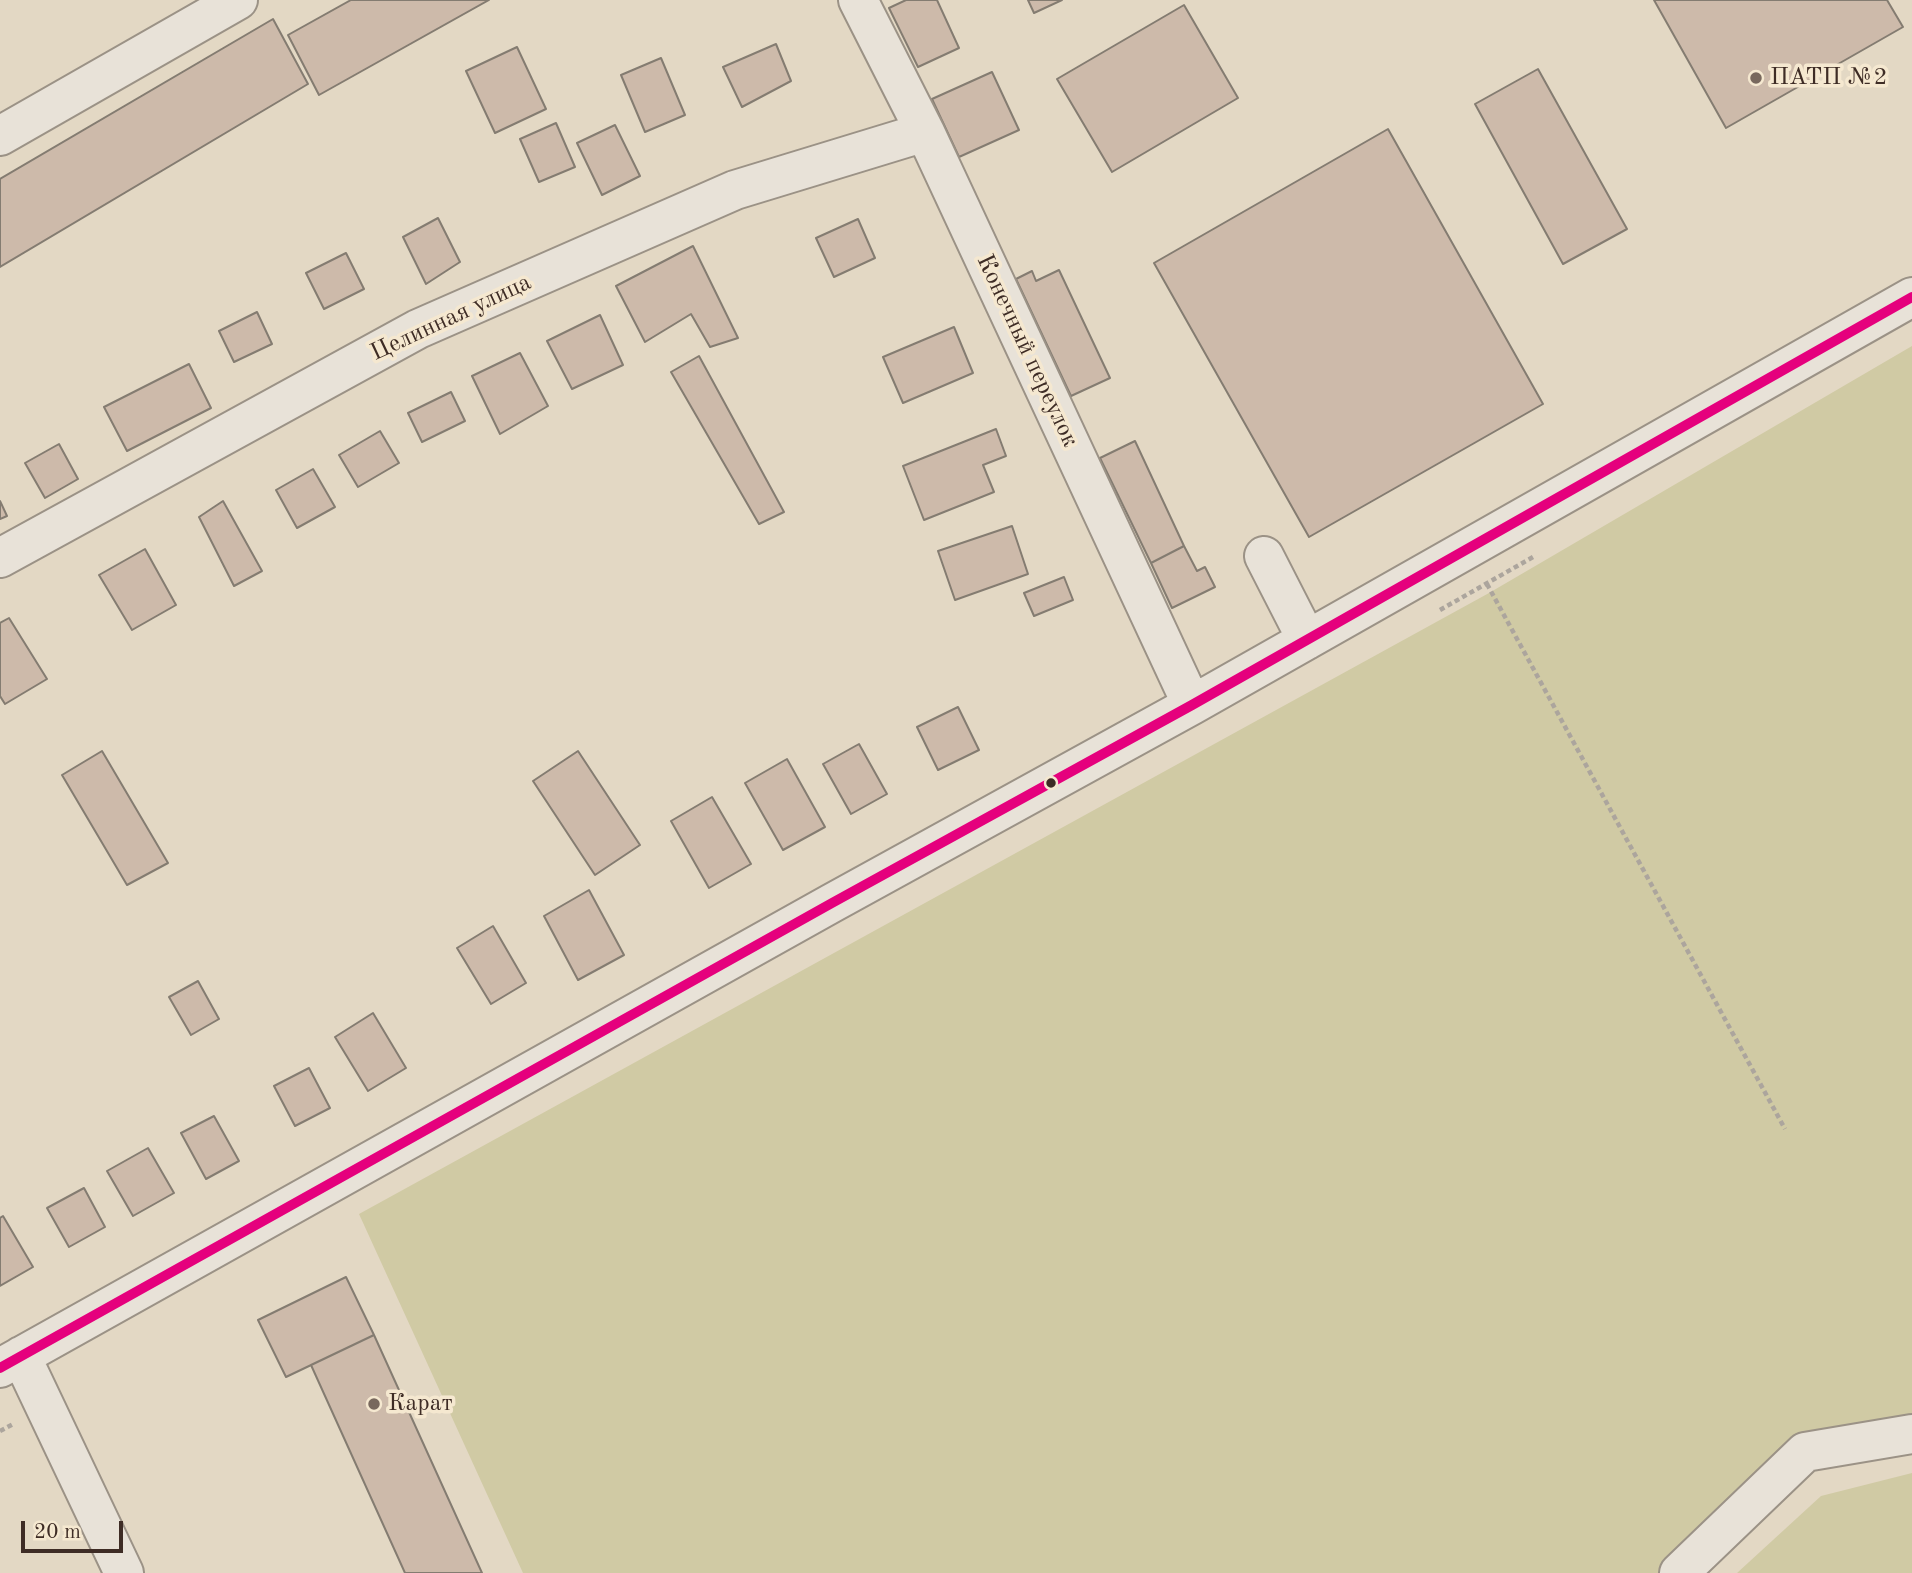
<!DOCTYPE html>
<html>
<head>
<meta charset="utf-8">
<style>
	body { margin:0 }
	#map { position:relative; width:1912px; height:1573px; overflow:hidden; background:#e3d8c4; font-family:"Old Standard TT",serif }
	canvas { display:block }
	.scale { position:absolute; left:21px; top:1521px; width:102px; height:32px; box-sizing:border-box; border:4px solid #3e2c25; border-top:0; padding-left:9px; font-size:21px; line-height:24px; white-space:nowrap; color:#3e2c25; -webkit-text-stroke:5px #f5e8d0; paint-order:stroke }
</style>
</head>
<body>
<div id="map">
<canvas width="1912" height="1573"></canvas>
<div class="scale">20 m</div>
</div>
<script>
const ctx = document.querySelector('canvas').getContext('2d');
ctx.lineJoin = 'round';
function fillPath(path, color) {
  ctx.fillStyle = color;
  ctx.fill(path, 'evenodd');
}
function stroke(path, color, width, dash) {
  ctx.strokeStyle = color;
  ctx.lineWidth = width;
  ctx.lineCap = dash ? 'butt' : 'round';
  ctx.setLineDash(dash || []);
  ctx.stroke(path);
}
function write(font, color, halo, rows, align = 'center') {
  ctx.font = font + ' "Old Standard TT",serif';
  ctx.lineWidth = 7;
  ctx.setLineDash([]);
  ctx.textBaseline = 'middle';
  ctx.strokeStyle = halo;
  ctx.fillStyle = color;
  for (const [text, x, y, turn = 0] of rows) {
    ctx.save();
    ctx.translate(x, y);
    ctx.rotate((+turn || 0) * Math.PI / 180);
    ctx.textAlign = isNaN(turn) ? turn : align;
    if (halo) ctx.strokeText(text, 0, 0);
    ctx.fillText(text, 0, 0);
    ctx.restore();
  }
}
const green = new Path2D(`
	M 1912,346 L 1912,1420 L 1791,1441 L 1663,1573 L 523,1573 L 359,1214 L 1489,593 Z
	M 1912,1473 L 1912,1573 L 1737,1573 L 1821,1496 Z`);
const building = new Path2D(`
	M 351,0 L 489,0 L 319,95 L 288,35 Z
	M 906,0 L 937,0 L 959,48 L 918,67 L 889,8 Z
	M 1028,0 L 1062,0 L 1034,13 Z
	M 1654,0 L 1887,0 L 1903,27 L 1726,128 Z
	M 1184,5 L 1238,98 L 1112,172 L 1057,79 Z
	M 273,19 L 308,84 L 0,267 L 0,179 Z
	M 776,44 L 791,81 L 742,107 L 723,67 Z
	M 517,47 L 546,109 L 495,133 L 466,71 Z
	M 661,58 L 685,115 L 645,132 L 621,75 Z
	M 1538,69 L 1627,229 L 1563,264 L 1475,104 Z
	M 992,72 L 1019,130 L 959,157 L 932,99 Z
	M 556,123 L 575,167 L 539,182 L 520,139 Z
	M 615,125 L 640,176 L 602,195 L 577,143 Z
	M 1388,129 L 1543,404 L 1309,537 L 1154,263 Z
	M 438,218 L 460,262 L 426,284 L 403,237 Z
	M 858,219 L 875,258 L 834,277 L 816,238 Z
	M 693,246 L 738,338 L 710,347 L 691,314 L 645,342 L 616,286 Z
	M 346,253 L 364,289 L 324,309 L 306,273 Z
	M 1059,270 L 1110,378 L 1071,396 L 1016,279 L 1032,271 L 1036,281 Z
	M 257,312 L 272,344 L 234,362 L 219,331 Z
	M 600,315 L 623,365 L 572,389 L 547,341 Z
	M 954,327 L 973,373 L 903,403 L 883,357 Z
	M 520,353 L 548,406 L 500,434 L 472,376 Z
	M 699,356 L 784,512 L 759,524 L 671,372 Z
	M 189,364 L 211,408 L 127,451 L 104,407 Z
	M 451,392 L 465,421 L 422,442 L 408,413 Z
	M 996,429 L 1006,456 L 983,465 L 994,492 L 924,520 L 903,466 Z
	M 380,431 L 399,463 L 358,487 L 339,455 Z
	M 1135,441 L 1184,546 L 1151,563 L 1100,458 Z
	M 59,444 L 78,479 L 45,498 L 25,463 Z
	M 313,469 L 335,507 L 297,528 L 276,490 Z
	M 0,501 L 7,516 L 0,519 Z
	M 223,501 L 262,571 L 234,586 L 199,517 Z
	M 1012,526 L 1028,574 L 955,600 L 938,551 Z
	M 1184,546 L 1197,571 L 1205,567 L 1215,587 L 1172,608 L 1151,563 Z
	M 145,549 L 176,605 L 132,630 L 99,575 Z
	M 1064,577 L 1073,600 L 1034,616 L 1024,593 Z
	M 9,618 L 47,679 L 5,704 L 0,696 L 0,623 Z
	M 958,707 L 979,750 L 938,770 L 917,727 Z
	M 859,744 L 887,794 L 851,814 L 823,764 Z
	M 102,751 L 168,863 L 127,885 L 62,775 Z
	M 578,751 L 640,845 L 595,875 L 533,781 Z
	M 787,759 L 825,827 L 783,850 L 745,783 Z
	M 712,797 L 751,864 L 709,888 L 671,821 Z
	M 589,890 L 624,955 L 578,980 L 544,916 Z
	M 493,926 L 526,983 L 491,1004 L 457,948 Z
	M 198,981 L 219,1019 L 191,1035 L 169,997 Z
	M 373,1013 L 406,1068 L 368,1091 L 335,1037 Z
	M 309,1068 L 330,1108 L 295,1126 L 274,1086 Z
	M 214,1116 L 239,1161 L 206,1179 L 181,1133 Z
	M 148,1148 L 174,1193 L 133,1216 L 107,1171 Z
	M 84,1188 L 105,1227 L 69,1247 L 47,1208 Z
	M 3,1216 L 33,1267 L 0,1286 L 0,1218 Z
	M 346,1277 L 374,1335 L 286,1377 L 258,1320 Z
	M 374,1335 L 482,1573 L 405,1573 L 311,1365 Z`);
const path = new Path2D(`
	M 1487,584 L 1785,1129
	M 1440,610 L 1533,557
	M 0,1431 L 15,1423`);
const minor = new Path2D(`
	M 858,0 L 925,132 L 1192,705
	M 0,136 L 238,0
	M 1264,556 L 1307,640
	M 0,558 L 418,329 L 735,190 L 925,132
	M 21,1356 L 124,1573
	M 0,1368 L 832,903 L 1192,705 L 1912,297
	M 1679,1573 L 1805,1452 L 1912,1434`);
const bus1 = new Path2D(`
	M 0,1368 L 832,903 L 1192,705 L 1912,297`);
const markers = [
	[1756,78,7,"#78685d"],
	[1051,783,6,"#3e2c25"],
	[374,1404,7,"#78685d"]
];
const poiNames = [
	["ПАТП №2",1770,78],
	["Карат",388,1404]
];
const streetNames = [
	["Целинная улица",451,318,-25],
	["Конечный переулок",1027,351,65]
];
fillPath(green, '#d0caa4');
fillPath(building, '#cdbaaa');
stroke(building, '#847c71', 2);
stroke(minor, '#9b9286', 42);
stroke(path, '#aca59d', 4.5, [5, 3.5]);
stroke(minor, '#e8e2d8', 38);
stroke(bus1, '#e5007d', 10);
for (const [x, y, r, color] of markers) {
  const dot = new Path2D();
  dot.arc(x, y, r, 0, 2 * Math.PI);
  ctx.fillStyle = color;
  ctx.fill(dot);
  stroke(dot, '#f5e8d0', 2.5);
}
write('24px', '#3e2c25', '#f5e8d0', poiNames, 'left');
write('24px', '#3e2c25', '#f5e8d0', streetNames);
</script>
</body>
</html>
